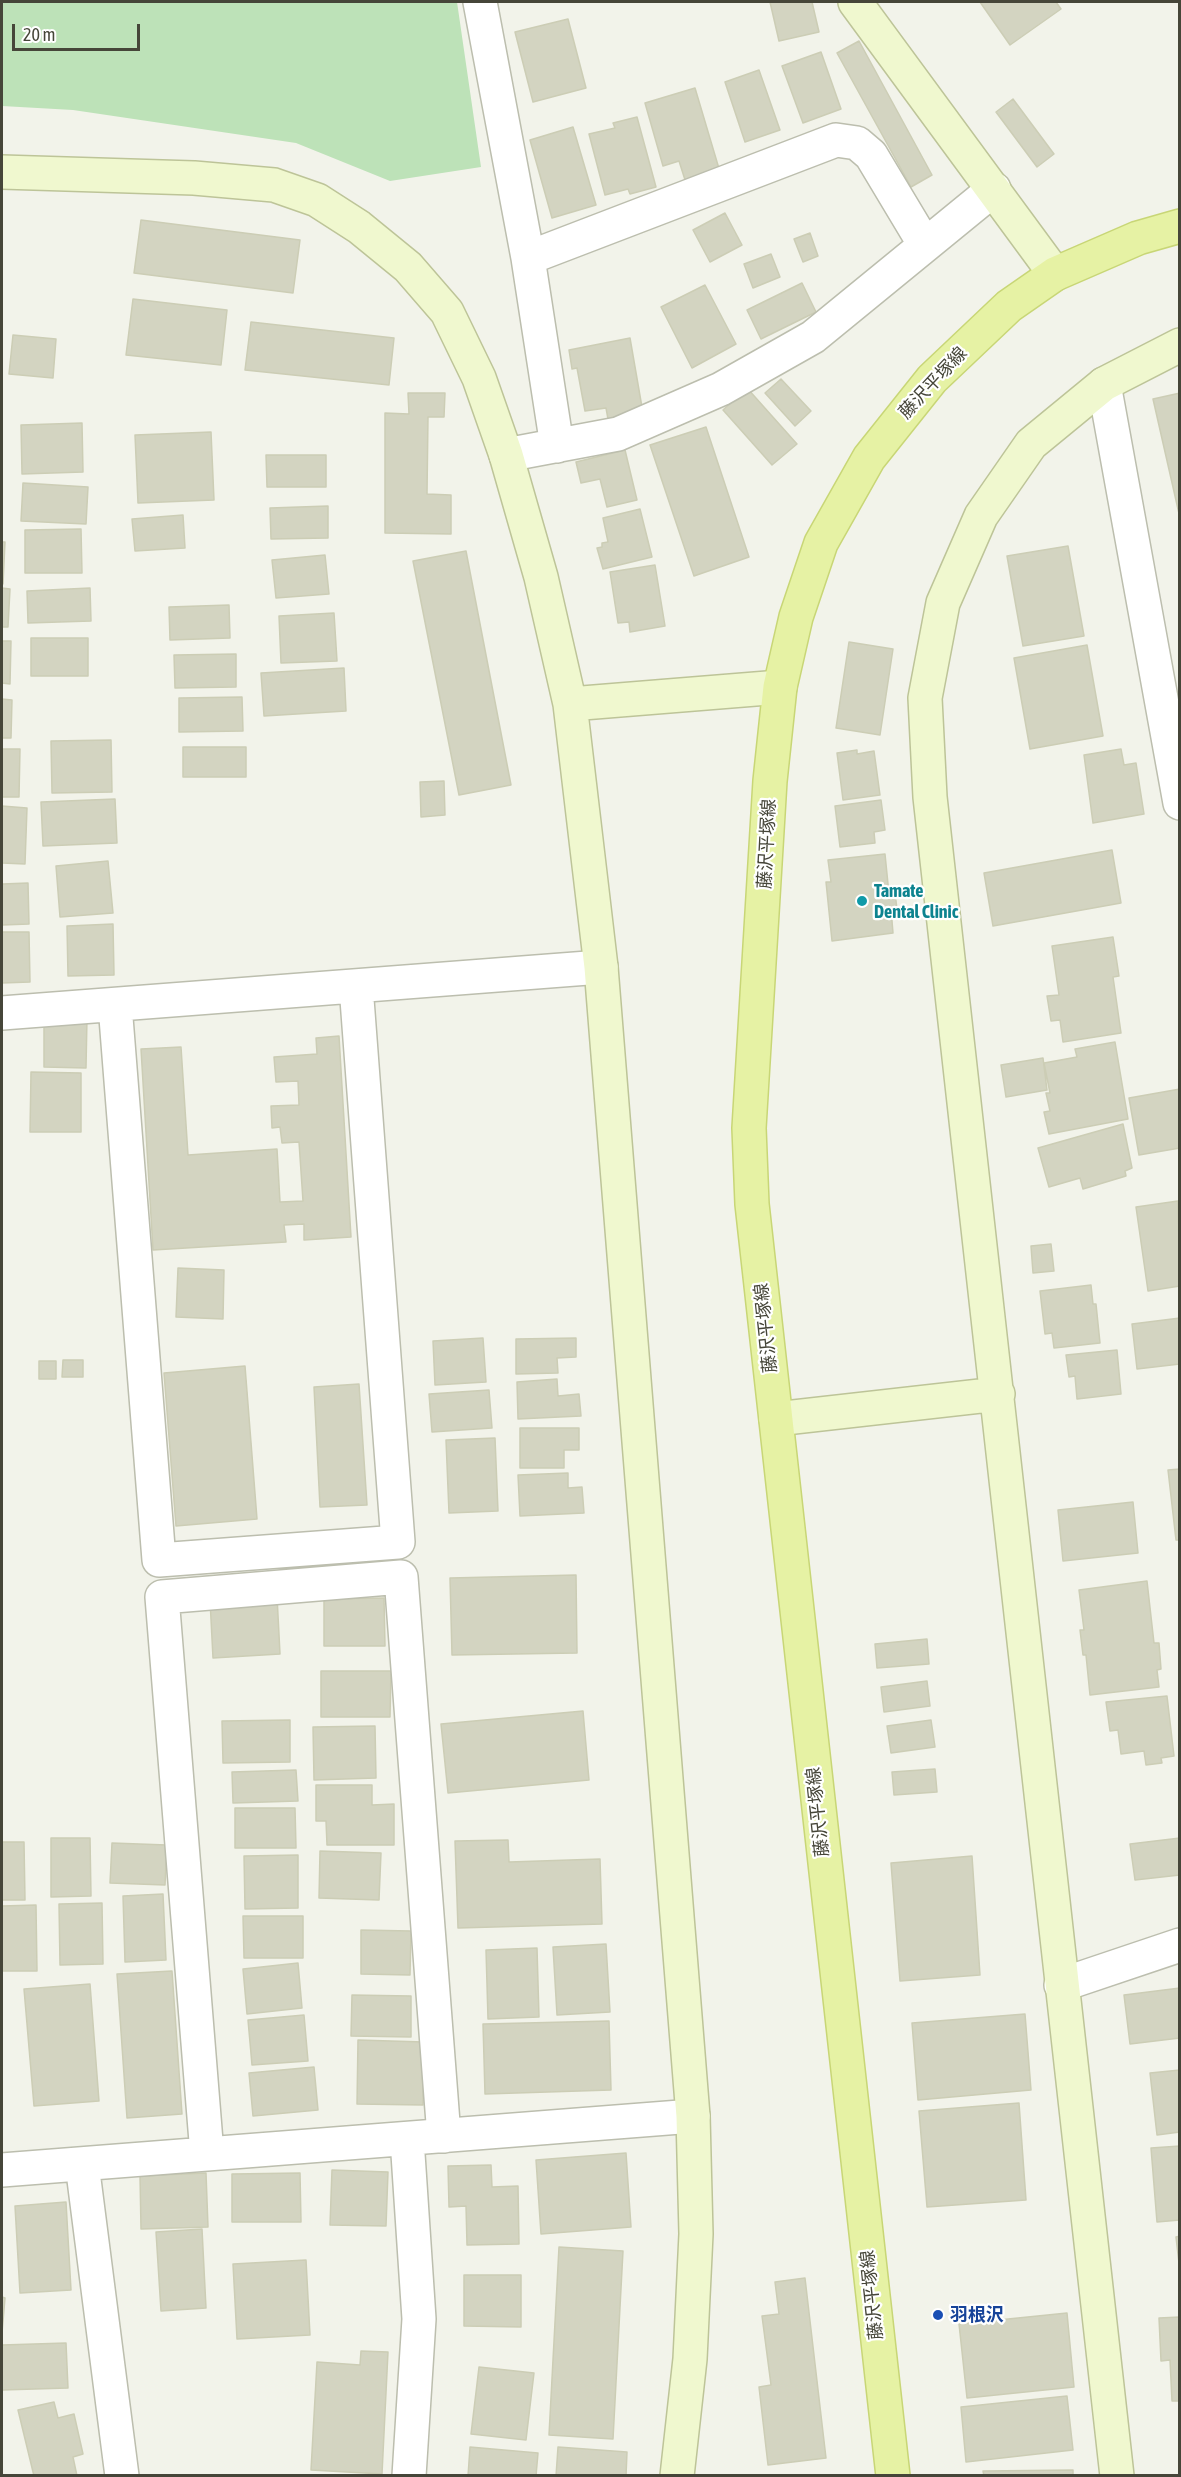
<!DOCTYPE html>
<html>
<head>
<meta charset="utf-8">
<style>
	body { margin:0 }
	#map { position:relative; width:1181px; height:2477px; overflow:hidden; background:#f2f3ea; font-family:"Asap Condensed",sans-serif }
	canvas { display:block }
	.frame { position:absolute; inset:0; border:3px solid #464639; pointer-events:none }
	.scale { position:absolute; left:12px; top:24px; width:128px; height:27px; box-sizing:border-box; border:3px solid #464639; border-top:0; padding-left:8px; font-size:18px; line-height:21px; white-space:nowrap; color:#464639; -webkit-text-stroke:4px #fff; paint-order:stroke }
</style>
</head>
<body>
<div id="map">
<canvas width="1181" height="2477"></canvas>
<div class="frame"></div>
<div class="scale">20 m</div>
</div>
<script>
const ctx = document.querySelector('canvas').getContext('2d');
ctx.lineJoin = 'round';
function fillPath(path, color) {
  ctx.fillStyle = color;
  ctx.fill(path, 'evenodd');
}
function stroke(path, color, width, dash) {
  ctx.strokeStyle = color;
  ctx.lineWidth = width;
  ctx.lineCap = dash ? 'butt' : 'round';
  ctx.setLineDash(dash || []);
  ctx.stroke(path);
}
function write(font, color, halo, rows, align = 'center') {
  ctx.font = font + ' "Asap Condensed","Noto Sans JP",sans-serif';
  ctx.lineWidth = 4.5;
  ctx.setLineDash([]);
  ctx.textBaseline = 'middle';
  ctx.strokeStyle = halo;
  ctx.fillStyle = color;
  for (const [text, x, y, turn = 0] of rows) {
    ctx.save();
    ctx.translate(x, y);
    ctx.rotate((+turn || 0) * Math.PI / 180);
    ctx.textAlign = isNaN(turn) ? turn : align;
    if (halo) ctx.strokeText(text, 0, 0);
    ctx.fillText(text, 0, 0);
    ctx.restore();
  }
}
const green = new Path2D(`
	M 2,2 L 457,2 L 481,167 L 390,181 L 296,143 L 73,110 L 2,106 Z`);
const building = new Path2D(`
	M 770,2 L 812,2 L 819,32 L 779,41 Z
	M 980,2 L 1056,2 L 1061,9 L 1010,45 Z
	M 568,19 L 586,88 L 533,102 L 515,32 Z
	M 859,41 L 932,175 L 911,187 L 837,53 Z
	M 821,52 L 841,109 L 803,123 L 782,66 Z
	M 759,70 L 780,130 L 745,142 L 725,82 Z
	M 695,88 L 720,172 L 686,183 L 679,161 L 663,166 L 645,103 Z
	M 1013,99 L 1054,154 L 1037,167 L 996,112 Z
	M 637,117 L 656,187 L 630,194 L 628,189 L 605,195 L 589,134 L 615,128 L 613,123 Z
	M 573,127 L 596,205 L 552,218 L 530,140 Z
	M 725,213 L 742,245 L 710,262 L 693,230 Z
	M 141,220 L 300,240 L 293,293 L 134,273 Z
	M 810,233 L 818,256 L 803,262 L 794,239 Z
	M 771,254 L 780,277 L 753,288 L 744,264 Z
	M 802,283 L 816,312 L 761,339 L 747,310 Z
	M 705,285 L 736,344 L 692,368 L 661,307 Z
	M 133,299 L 227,310 L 221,365 L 126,355 Z
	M 251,322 L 394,338 L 389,385 L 245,370 Z
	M 13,335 L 56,339 L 53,378 L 9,374 Z
	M 630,338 L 643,413 L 608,419 L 606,408 L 585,411 L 577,368 L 572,369 L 569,350 Z
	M 781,379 L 811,411 L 795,426 L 765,393 Z
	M 747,388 L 797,444 L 772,465 L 723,410 Z
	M 408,393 L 445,393 L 444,417 L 428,417 L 427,494 L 451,495 L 451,534 L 385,533 L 385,413 L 409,414 Z
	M 1180,393 L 1180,518 L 1153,399 Z
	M 82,423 L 83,472 L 22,474 L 21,425 Z
	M 706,427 L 749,557 L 694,576 L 650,445 Z
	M 211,432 L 214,500 L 138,503 L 135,435 Z
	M 625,450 L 637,500 L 607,507 L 600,479 L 581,483 L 576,462 Z
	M 266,455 L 326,455 L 326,487 L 267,487 Z
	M 23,483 L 88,487 L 86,524 L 21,521 Z
	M 328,506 L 328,538 L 271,539 L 270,508 Z
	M 640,509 L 652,557 L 603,569 L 597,548 L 602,547 L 602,543 L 608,542 L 603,518 Z
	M 183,515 L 185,548 L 135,551 L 132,519 Z
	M 81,529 L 82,573 L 25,573 L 25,530 Z
	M 2,542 L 5,542 L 3,584 L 2,584 Z
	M 1068,546 L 1084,636 L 1023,646 L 1007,556 Z
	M 466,551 L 511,785 L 459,795 L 413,561 Z
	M 325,555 L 329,594 L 276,598 L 272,560 Z
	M 655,565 L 665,626 L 630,632 L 629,622 L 618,623 L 610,572 Z
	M 2,588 L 10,589 L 8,627 L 2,627 Z
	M 90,588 L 91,621 L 28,623 L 27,591 Z
	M 229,605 L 230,638 L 170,640 L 169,607 Z
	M 334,613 L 337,661 L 281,663 L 279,616 Z
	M 31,638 L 88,638 L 88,676 L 31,676 Z
	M 2,641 L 11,641 L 10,684 L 2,683 Z
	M 849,642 L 893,649 L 880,735 L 836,728 Z
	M 1087,645 L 1103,736 L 1030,749 L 1014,658 Z
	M 236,654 L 236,687 L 175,688 L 174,655 Z
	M 344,668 L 346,711 L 264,716 L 261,673 Z
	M 242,697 L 243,731 L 179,732 L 179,698 Z
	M 2,699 L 12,700 L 11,738 L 2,738 Z
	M 111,740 L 112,792 L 52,793 L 51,741 Z
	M 183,747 L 246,747 L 246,777 L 183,777 Z
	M 2,749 L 20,749 L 19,797 L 2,797 Z
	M 1121,749 L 1124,765 L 1136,763 L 1144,814 L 1093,823 L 1084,755 Z
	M 857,750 L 857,754 L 874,751 L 880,795 L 843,800 L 837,753 Z
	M 444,781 L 445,815 L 421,817 L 420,782 Z
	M 115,799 L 117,843 L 43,846 L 41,802 Z
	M 881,800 L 885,830 L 874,832 L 875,843 L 840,847 L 835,806 Z
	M 2,806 L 27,808 L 25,864 L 2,863 Z
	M 1112,850 L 1121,903 L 993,926 L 984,873 Z
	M 885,854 L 889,894 L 895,893 L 897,909 L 891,909 L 893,933 L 832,941 L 826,882 L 831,882 L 828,860 Z
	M 108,861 L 113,913 L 60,917 L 56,866 Z
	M 28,883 L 29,924 L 2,925 L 2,884 Z
	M 113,924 L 114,975 L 68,976 L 67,926 Z
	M 2,932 L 29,932 L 30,982 L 2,983 Z
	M 1113,937 L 1119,976 L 1113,977 L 1121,1033 L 1063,1042 L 1060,1020 L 1051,1021 L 1047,996 L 1059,995 L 1052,946 Z
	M 44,1017 L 87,1018 L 86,1068 L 44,1067 Z
	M 339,1036 L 351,1237 L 304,1240 L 304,1224 L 284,1225 L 286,1242 L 153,1250 L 141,1049 L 181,1047 L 188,1155 L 277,1149 L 280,1202 L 303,1201 L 299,1142 L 282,1143 L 280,1127 L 272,1128 L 271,1106 L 299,1105 L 298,1081 L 276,1082 L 274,1057 L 317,1054 L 316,1038 Z
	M 1115,1042 L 1128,1119 L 1049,1134 L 1044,1112 L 1050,1111 L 1046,1093 L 1050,1093 L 1044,1063 L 1077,1057 L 1075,1049 Z
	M 1043,1058 L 1047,1090 L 1006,1097 L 1001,1065 Z
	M 31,1072 L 81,1073 L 81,1132 L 30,1132 Z
	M 1180,1089 L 1180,1148 L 1139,1155 L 1129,1098 Z
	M 1123,1124 L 1132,1168 L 1125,1171 L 1126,1176 L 1083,1189 L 1080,1178 L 1049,1187 L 1038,1148 Z
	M 1178,1201 L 1180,1286 L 1148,1291 L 1136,1207 Z
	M 1051,1244 L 1054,1271 L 1033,1273 L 1031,1246 Z
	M 178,1268 L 224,1270 L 223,1319 L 176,1317 Z
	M 1091,1285 L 1093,1304 L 1096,1304 L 1100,1343 L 1054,1348 L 1052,1333 L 1045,1334 L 1040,1291 Z
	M 1180,1318 L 1180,1364 L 1137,1369 L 1132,1324 Z
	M 483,1338 L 486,1382 L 435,1385 L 433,1341 Z
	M 576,1338 L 576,1357 L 557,1358 L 558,1373 L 516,1374 L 516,1339 Z
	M 1117,1350 L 1121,1394 L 1077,1399 L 1075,1376 L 1069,1377 L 1066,1355 Z
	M 63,1360 L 83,1360 L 83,1377 L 62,1377 Z
	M 39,1361 L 56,1361 L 56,1379 L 39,1379 Z
	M 245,1366 L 257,1519 L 176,1526 L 164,1373 Z
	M 557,1379 L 558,1396 L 579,1394 L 581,1416 L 518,1419 L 517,1382 Z
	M 359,1384 L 367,1505 L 320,1507 L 314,1387 Z
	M 489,1390 L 492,1428 L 432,1432 L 429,1394 Z
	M 520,1428 L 579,1428 L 579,1450 L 564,1450 L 564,1468 L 520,1468 Z
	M 495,1438 L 498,1511 L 449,1513 L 446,1440 Z
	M 1180,1469 L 1180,1540 L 1176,1540 L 1168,1470 Z
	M 568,1473 L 568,1488 L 582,1487 L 584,1513 L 520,1516 L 518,1475 Z
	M 1133,1502 L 1138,1553 L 1063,1561 L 1058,1510 Z
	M 576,1575 L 577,1653 L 452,1655 L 450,1578 Z
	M 1147,1581 L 1154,1643 L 1159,1643 L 1161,1669 L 1157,1670 L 1159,1687 L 1090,1695 L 1086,1655 L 1083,1655 L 1080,1630 L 1084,1630 L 1079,1590 Z
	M 277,1596 L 280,1654 L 213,1658 L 210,1600 Z
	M 384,1598 L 385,1646 L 324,1646 L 324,1599 Z
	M 927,1639 L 929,1664 L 877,1668 L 875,1644 Z
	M 321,1671 L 391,1671 L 390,1717 L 321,1717 Z
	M 927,1681 L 930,1706 L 884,1712 L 881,1687 Z
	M 1167,1696 L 1174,1756 L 1161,1758 L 1162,1763 L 1146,1765 L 1144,1751 L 1121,1754 L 1118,1730 L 1110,1731 L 1106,1702 Z
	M 583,1711 L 589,1780 L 448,1793 L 441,1724 Z
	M 290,1720 L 290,1762 L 223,1763 L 222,1721 Z
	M 931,1720 L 935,1747 L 891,1753 L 887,1726 Z
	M 375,1726 L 376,1778 L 314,1780 L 313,1727 Z
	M 935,1769 L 937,1792 L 894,1795 L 892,1772 Z
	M 296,1770 L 298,1801 L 233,1803 L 232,1772 Z
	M 316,1785 L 372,1785 L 372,1805 L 394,1804 L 394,1845 L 327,1845 L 326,1821 L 316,1821 Z
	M 235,1808 L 295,1808 L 296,1848 L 235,1848 Z
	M 51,1838 L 90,1838 L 91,1896 L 51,1897 Z
	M 1180,1838 L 1180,1875 L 1135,1880 L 1130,1844 Z
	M 508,1840 L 509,1862 L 600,1859 L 602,1924 L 458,1928 L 455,1841 Z
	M 2,1842 L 24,1842 L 25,1900 L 2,1900 Z
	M 112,1843 L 167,1845 L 165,1885 L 110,1883 Z
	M 320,1851 L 381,1853 L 379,1900 L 319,1898 Z
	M 298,1855 L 298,1908 L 245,1909 L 244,1856 Z
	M 972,1856 L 980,1975 L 900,1981 L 891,1863 Z
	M 163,1894 L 166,1960 L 125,1962 L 123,1896 Z
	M 102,1903 L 103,1964 L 60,1965 L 59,1904 Z
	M 36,1905 L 37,1971 L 2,1971 L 2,1906 Z
	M 243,1916 L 303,1916 L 303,1958 L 244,1958 Z
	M 361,1930 L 411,1931 L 410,1975 L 361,1974 Z
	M 606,1944 L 610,2012 L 557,2015 L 553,1947 Z
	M 537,1948 L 539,2017 L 488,2019 L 486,1950 Z
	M 298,1963 L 302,2008 L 247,2014 L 243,1969 Z
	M 172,1971 L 182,2114 L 127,2118 L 117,1974 Z
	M 90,1984 L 99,2101 L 34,2106 L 24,1989 Z
	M 1180,1988 L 1180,2038 L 1130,2044 L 1124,1995 Z
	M 352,1995 L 411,1996 L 411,2037 L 351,2036 Z
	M 1025,2014 L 1031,2090 L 918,2100 L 912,2023 Z
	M 304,2015 L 308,2061 L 252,2065 L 248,2020 Z
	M 609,2021 L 611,2090 L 485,2094 L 483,2024 Z
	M 358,2040 L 424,2042 L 423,2105 L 357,2104 Z
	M 314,2067 L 318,2110 L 253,2116 L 249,2073 Z
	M 1180,2070 L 1180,2132 L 1157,2135 L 1150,2073 Z
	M 1019,2103 L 1026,2200 L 927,2207 L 919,2111 Z
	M 1180,2146 L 1180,2220 L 1157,2222 L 1151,2148 Z
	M 626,2153 L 631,2227 L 541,2234 L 536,2160 Z
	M 491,2165 L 492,2187 L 518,2186 L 519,2244 L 467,2245 L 466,2206 L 449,2207 L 448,2166 Z
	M 332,2170 L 388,2172 L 386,2226 L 330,2225 Z
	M 206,2173 L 208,2227 L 141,2229 L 140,2176 Z
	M 300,2173 L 301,2222 L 232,2222 L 232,2174 Z
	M 66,2202 L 71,2290 L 20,2293 L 15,2206 Z
	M 202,2229 L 206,2308 L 161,2311 L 156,2232 Z
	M 1180,2236 L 1180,2272 L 1176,2237 Z
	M 559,2247 L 623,2251 L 613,2439 L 549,2435 Z
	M 306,2260 L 310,2335 L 237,2339 L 233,2264 Z
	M 464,2275 L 521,2275 L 521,2327 L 464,2326 Z
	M 805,2278 L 826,2458 L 768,2465 L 759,2387 L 771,2385 L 762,2316 L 779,2314 L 775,2282 Z
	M 2,2297 L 5,2298 L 2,2333 Z
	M 1067,2313 L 1074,2387 L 967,2398 L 959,2324 Z
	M 1180,2317 L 1180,2401 L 1172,2401 L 1170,2360 L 1161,2361 L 1159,2318 Z
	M 66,2343 L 68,2388 L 2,2390 L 2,2345 Z
	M 361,2351 L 388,2352 L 382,2474 L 311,2470 L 317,2362 L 360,2365 Z
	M 479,2367 L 534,2373 L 526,2440 L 471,2434 Z
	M 1067,2396 L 1073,2450 L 966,2462 L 961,2407 Z
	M 54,2402 L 58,2418 L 74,2414 L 83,2454 L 73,2457 L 77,2476 L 34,2476 L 18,2410 Z
	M 470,2447 L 538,2453 L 536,2476 L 468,2476 Z
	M 558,2447 L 627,2452 L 626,2476 L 556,2476 Z
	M 1073,2470 L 1073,2476 L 984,2476 L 983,2471 Z`);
const street = new Path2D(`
	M 480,2 L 528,258 L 557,446
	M 528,258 L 836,140 L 857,143 L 871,155 L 925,245
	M 1104,384 L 1180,803
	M 506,455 L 618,434 L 721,389 L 813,337 L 994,189
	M 115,1005 L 159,1560 L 398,1542 L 356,986
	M 2,1013 L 601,967
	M 1061,1985 L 1180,1945
	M 407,2139 L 419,2319 L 409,2476
	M 207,2154 L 162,1597 L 401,1577 L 444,2136
	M 82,2164 L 122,2476
	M 2,2170 L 693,2116`);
const secondary = new Path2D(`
	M 855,2 L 1055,274
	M 2,172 L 194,178 L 274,185 L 317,200 L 359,227 L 408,267 L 447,312 L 479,378 L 506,455 L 541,577 L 570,704 L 601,967 L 693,2116 L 696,2234 L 690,2359 L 677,2476
	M 570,704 L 780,687
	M 776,1419 L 998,1394
	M 1117,2476 C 1053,1916 993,1356 930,797 L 925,698 L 943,603 L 981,516 L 1031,444 L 1104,384 L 1180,345`);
const primary = new Path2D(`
	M 893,2476 L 752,1204 L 749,1128 L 770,781 L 780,687 L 796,617 L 821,543 L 869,458 L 932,379 L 1009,306 L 1055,274 L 1138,238 L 1180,226`);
const markers = [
	[862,901,6,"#0f9aa8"],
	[938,2315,6,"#1a4fb4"]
];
const streetNames = [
	["藤沢平塚線",933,383,-47],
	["藤沢平塚線",767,844,-87],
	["藤沢平塚線",766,1328,-96],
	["藤沢平塚線",818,1812,-96],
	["藤沢平塚線",872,2295,-96]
];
const cultureNames = [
	["Tamate",874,891],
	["Dental Clinic",874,912]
];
const transitNames = [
	["羽根沢",950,2315]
];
fillPath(green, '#bde2b8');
fillPath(building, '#d3d4c1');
stroke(building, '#cccdb5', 1.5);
stroke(street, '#bcbeae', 36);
stroke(secondary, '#bdc498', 36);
stroke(primary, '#c8d676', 36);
stroke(street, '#fff', 33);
stroke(secondary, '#f0f8cf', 33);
stroke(primary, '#e6f2a4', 33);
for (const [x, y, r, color] of markers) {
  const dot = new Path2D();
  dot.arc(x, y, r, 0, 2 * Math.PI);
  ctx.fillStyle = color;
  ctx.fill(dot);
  stroke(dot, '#fff', 2);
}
write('18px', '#464639', '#fff', streetNames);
write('bold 18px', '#0d838f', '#fff', cultureNames, 'left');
write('bold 18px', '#164399', '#fff', transitNames, 'left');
</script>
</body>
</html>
